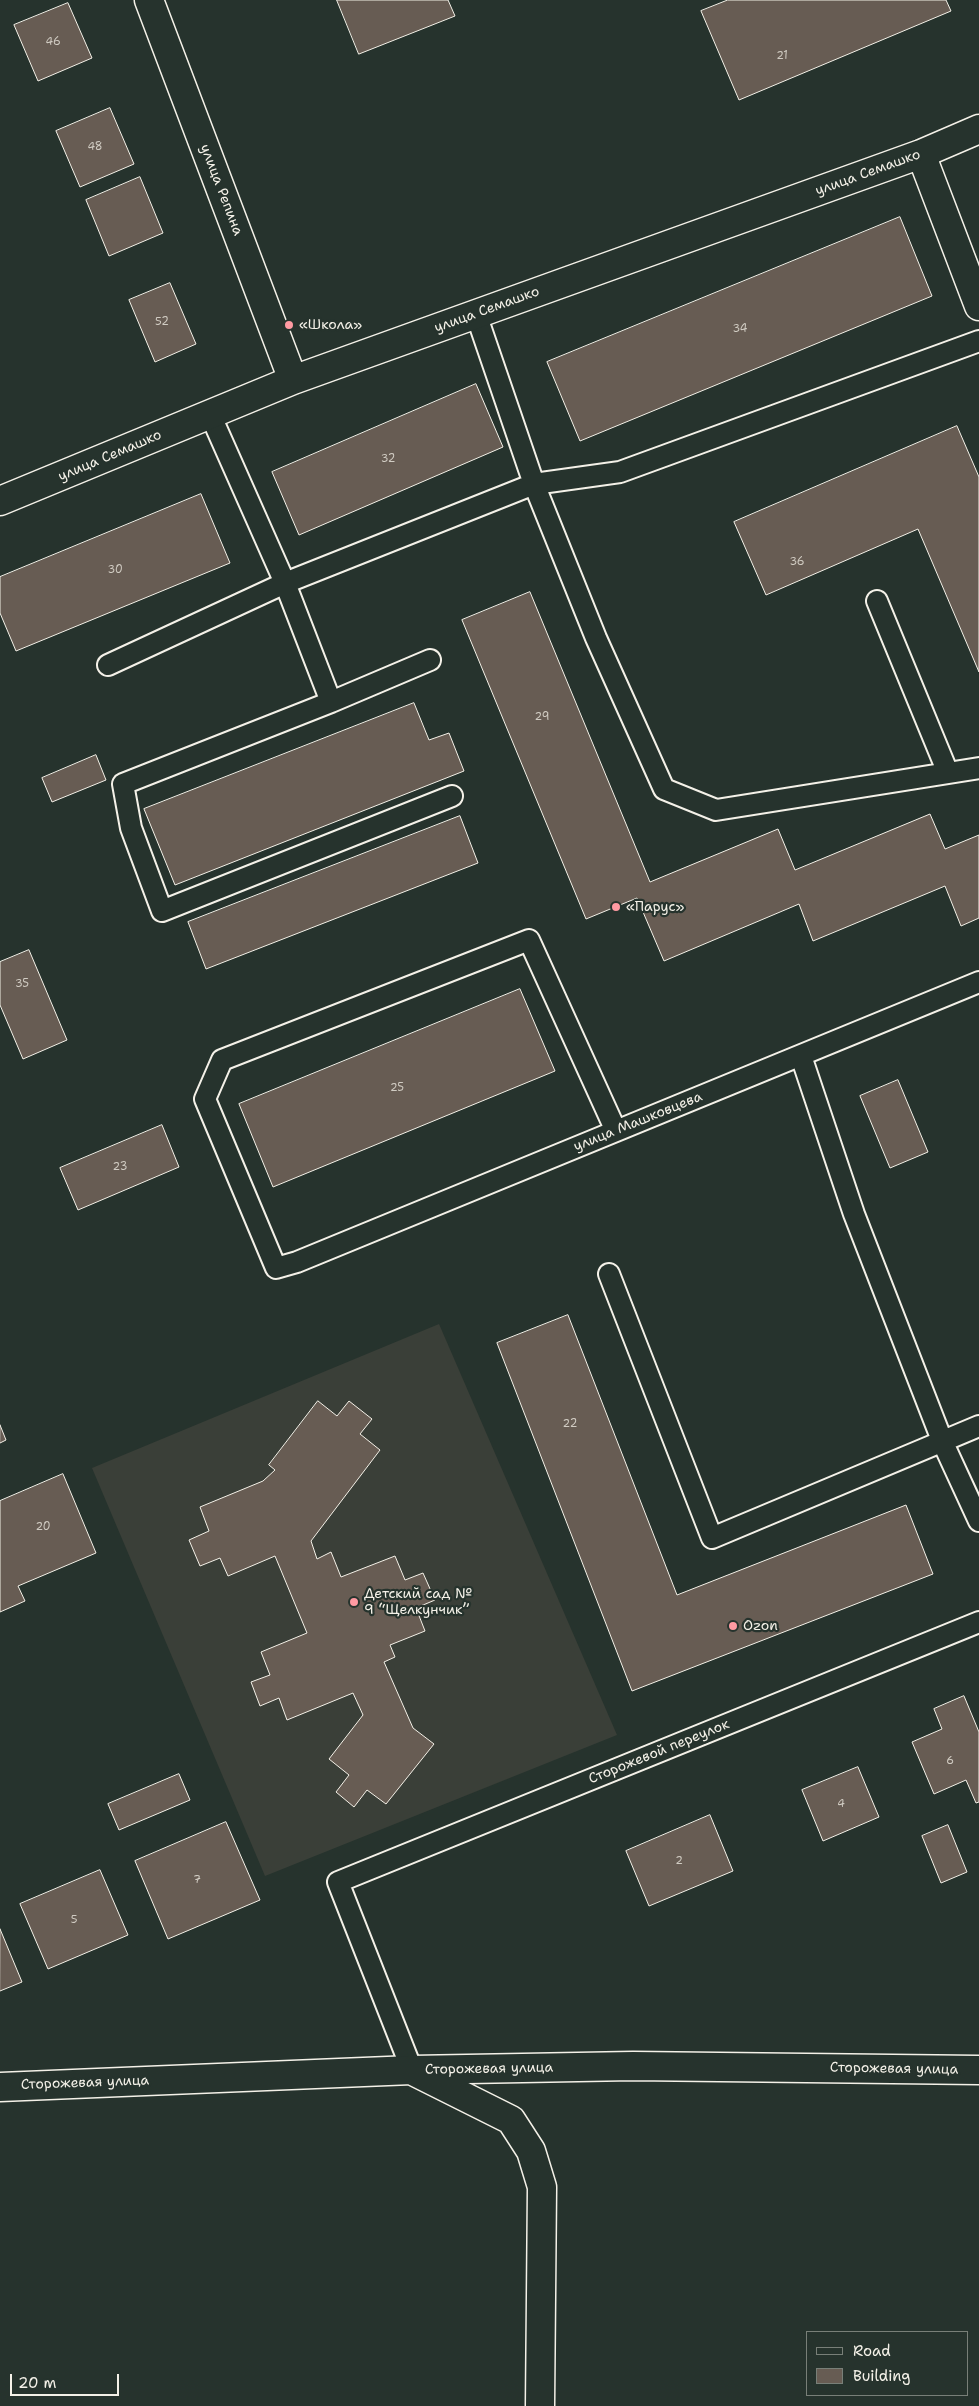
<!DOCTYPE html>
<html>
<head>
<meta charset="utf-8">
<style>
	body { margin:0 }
	#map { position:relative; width:979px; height:2406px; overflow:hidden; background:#26332d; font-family:"Shantell Sans",sans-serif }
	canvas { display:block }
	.legend { position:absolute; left:806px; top:2331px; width:162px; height:65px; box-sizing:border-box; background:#26332d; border:1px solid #787f78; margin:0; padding:6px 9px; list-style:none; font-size:15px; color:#f4f1e8 }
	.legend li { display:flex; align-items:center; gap:10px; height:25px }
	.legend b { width:25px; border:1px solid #787f78 }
	.scale { position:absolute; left:10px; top:2374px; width:109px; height:22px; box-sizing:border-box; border:2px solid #f4f1e8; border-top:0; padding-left:6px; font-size:15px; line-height:18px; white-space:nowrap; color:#f4f1e8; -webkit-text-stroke:4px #26332d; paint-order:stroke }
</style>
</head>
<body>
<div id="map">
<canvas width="979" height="2406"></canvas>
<ul class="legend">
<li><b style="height:6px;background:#26332d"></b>Road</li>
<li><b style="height:14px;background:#675c53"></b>Building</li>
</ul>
<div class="scale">20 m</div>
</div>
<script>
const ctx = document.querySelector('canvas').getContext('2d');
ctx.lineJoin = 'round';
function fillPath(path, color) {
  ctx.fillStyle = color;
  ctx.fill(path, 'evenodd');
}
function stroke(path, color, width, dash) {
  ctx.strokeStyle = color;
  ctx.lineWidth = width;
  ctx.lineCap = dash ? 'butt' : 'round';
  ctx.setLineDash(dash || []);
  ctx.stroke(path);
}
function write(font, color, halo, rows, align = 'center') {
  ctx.font = font + ' "Shantell Sans",sans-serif';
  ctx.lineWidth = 4.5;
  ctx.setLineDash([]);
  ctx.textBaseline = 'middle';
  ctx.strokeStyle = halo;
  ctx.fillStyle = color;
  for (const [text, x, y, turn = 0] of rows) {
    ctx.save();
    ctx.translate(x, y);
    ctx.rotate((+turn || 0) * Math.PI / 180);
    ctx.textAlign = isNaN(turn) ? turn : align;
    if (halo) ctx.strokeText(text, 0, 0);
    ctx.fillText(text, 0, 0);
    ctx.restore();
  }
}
const built = new Path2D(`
	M 439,1324 L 617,1735 L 265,1876 L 92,1468 Z`);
const building = new Path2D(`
	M 337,0 L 448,0 L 455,16 L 359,54 Z
	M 728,0 L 946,0 L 951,11 L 739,100 L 701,11 Z
	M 68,3 L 92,58 L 38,81 L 14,25 Z
	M 110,108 L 134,164 L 80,187 L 56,131 Z
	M 140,177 L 163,233 L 109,256 L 86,200 Z
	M 900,217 L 932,296 L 580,441 L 547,362 Z
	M 170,283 L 196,344 L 155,362 L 129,300 Z
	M 476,384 L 503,447 L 299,535 L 272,472 Z
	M 957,426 L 979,477 L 979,672 L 918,529 L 766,595 L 734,522 Z
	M 201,494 L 230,563 L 16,651 L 0,613 L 0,577 Z
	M 530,592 L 650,882 L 778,829 L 795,870 L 930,814 L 945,849 L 979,835 L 979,918 L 961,926 L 945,886 L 813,941 L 799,904 L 664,961 L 637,898 L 586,919 L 462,620 Z
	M 414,703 L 429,740 L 449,733 L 464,771 L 175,885 L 144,809 Z
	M 96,755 L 106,780 L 52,802 L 42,778 Z
	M 460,816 L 478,863 L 206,969 L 188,922 Z
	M 29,950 L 67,1040 L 23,1059 L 0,1005 L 0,962 Z
	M 520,989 L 555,1071 L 273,1187 L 239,1104 Z
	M 898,1080 L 928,1152 L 890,1168 L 860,1096 Z
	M 162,1125 L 179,1167 L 78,1210 L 60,1168 Z
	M 568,1315 L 677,1595 L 906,1505 L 933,1574 L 632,1691 L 497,1343 Z
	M 318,1401 L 337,1416 L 349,1401 L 372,1419 L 360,1434 L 380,1450 L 311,1541 L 317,1559 L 331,1552 L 341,1577 L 395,1556 L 405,1580 L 423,1573 L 435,1600 L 416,1608 L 425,1631 L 390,1645 L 395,1657 L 384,1662 L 413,1728 L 434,1744 L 386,1804 L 367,1790 L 354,1807 L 336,1792 L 349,1775 L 329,1759 L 363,1715 L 353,1693 L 287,1720 L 279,1698 L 260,1706 L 251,1682 L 270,1675 L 261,1652 L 307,1633 L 275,1556 L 228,1576 L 220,1558 L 200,1566 L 189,1540 L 209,1531 L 200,1507 L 263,1481 L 275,1470 L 269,1465 Z
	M 0,1425 L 6,1440 L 0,1443 Z
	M 63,1474 L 96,1553 L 18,1586 L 25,1601 L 0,1612 L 0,1501 Z
	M 964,1696 L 979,1732 L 979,1802 L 976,1803 L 966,1780 L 934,1794 L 912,1742 L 942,1729 L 934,1709 Z
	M 858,1767 L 879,1817 L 823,1841 L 802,1790 Z
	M 179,1774 L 190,1800 L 119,1830 L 108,1804 Z
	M 710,1815 L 733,1871 L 649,1906 L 626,1851 Z
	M 226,1822 L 260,1900 L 168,1939 L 135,1861 Z
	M 948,1825 L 967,1872 L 941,1883 L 922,1836 Z
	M 100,1870 L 128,1935 L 48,1969 L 20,1904 Z
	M 0,1929 L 22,1982 L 0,1991 Z`);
const service = new Path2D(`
	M 476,314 L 534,484 L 596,638 L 664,789 L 716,810 L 979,768
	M 877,601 L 948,773
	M 108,665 L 285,583 L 210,414
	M 331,702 L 430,660
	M 452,796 L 162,911 L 131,828 L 123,784 L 331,702 L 285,583 L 534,484 L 620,472 L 979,341
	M 801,1056 L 854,1214 L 943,1443 L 979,1521
	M 616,1131 L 529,940 L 222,1060 L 205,1099 L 276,1268 L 297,1262 L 979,982
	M 609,1274 L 712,1538 L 979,1426
	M 412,2070 L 338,1882 L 979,1622`);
const minor = new Path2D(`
	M 149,0 L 293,380
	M 921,154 L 979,306
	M 0,501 L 293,380 L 921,154 L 979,129
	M 415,2072 L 511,2120 L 531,2151 L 542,2187 L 540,2406
	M 0,2087 L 412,2070 L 633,2066 L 979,2070`);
const markers = [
	[289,325,5,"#ff9aa2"],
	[616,907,5,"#ff9aa2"],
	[354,1602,5,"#ff9aa2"],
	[733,1626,5,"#ff9aa2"]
];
const numberNames = [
	["46",53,42],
	["21",782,56],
	["48",95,147],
	["52",162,322],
	["34",740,329],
	["32",388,459],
	["36",797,562],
	["30",115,570],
	["29",542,717],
	["35",22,984],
	["25",397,1088],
	["23",120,1167],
	["22",570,1424],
	["20",43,1527],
	["6",950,1761],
	["4",841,1804],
	["2",679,1861],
	["7",197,1880],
	["5",74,1920]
];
const streetNames = [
	["улица Семашко",868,173,-20],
	["улица Репина",221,190,69],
	["улица Семашко",487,310,-20],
	["улица Семашко",110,456,-23],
	["улица Машковцева",638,1122,-22],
	["Сторожевой переулок",659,1752,-22],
	["Сторожевая улица",489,2069,-1],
	["Сторожевая улица",894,2069,1],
	["Сторожевая улица",85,2083,-2]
];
const poiNames = [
	["«Школа»",299,325],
	["«Парус»",626,907],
	["Детский сад №",364,1594],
	["9 “Щелкунчик”",364,1610],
	["Ozon",743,1626]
];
fillPath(built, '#3a3f38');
fillPath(building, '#675c53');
stroke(building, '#f4f1e8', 1);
stroke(service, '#f4f1e8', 24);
stroke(minor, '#f4f1e8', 31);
stroke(service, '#26332d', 20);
stroke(minor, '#26332d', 28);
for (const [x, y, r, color] of markers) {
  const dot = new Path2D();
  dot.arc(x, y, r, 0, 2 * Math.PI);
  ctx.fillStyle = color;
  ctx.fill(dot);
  stroke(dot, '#26332d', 2);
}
write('11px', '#d1ccc3', null, numberNames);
write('14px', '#f4f1e8', '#26332d', streetNames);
write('14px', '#f4f1e8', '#26332d', poiNames, 'left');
</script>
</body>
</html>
